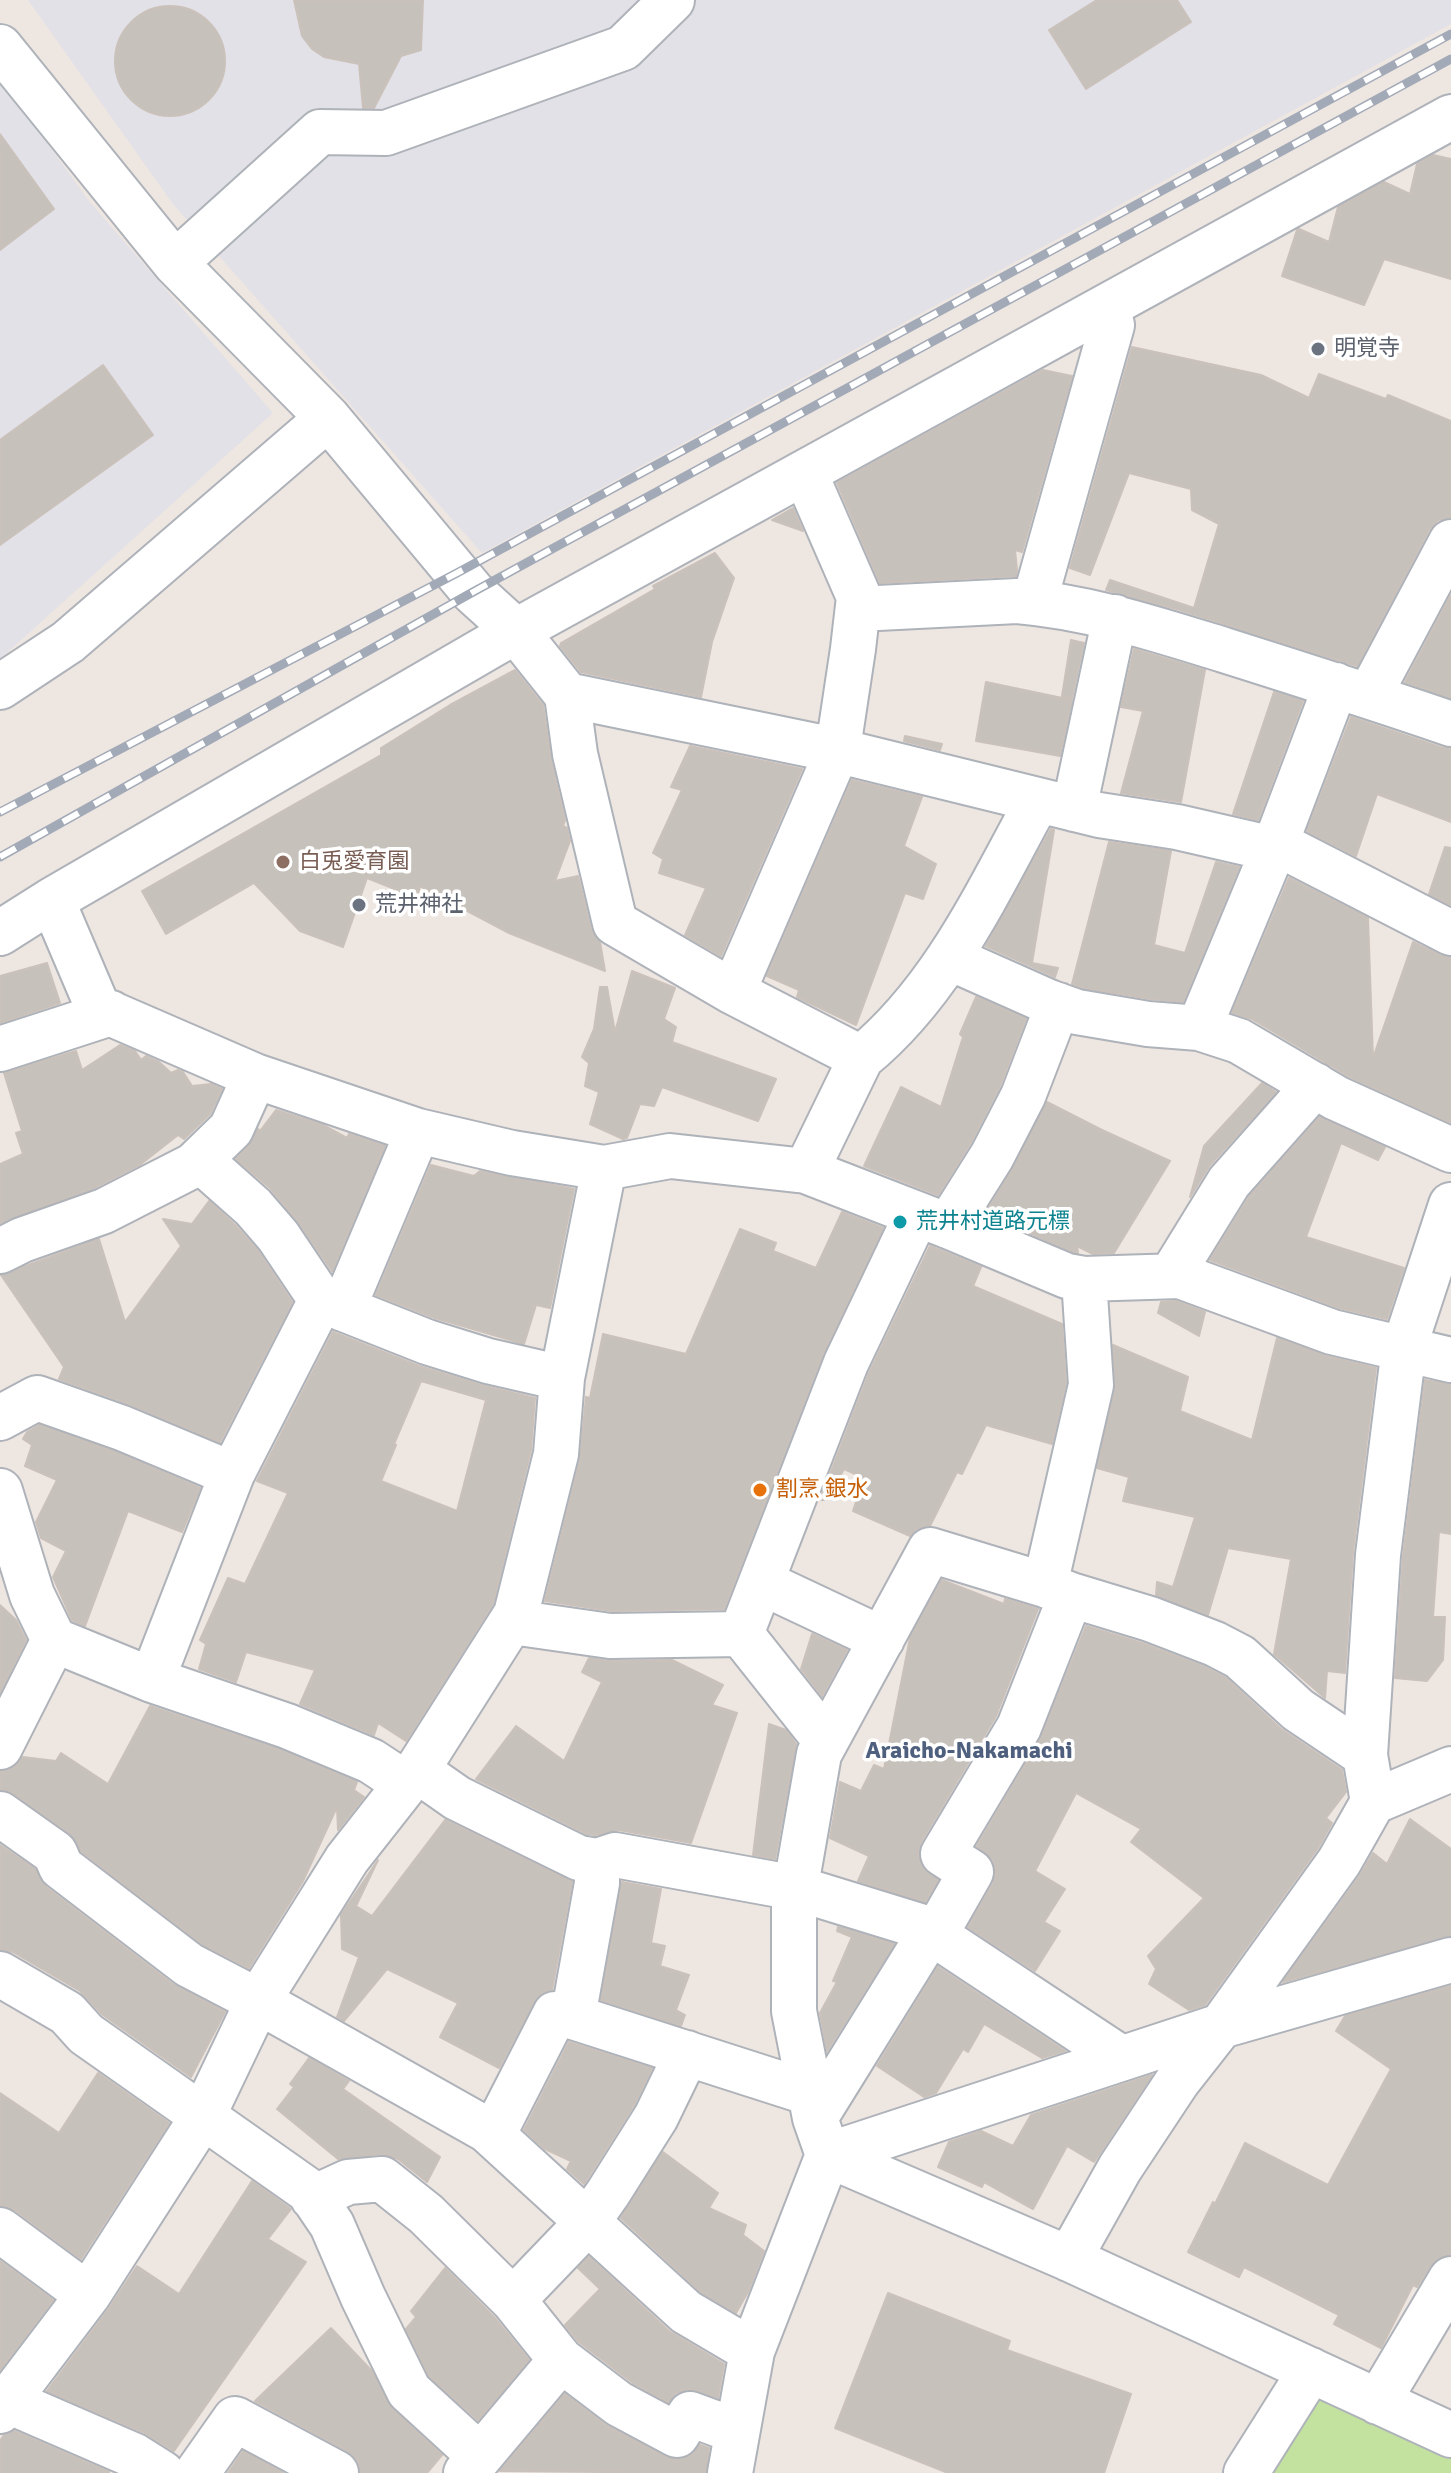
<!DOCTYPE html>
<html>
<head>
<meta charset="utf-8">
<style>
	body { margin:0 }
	canvas { display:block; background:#eee6e1 }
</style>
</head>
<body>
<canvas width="1451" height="2473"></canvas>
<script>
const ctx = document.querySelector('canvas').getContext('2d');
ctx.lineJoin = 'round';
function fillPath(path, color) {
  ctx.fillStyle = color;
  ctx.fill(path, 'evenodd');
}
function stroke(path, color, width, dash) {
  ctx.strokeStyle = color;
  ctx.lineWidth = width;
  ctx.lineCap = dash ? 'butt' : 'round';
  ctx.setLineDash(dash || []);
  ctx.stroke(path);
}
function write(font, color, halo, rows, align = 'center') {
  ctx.font = font + ' Signika,"Noto Sans JP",sans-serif';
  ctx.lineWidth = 7;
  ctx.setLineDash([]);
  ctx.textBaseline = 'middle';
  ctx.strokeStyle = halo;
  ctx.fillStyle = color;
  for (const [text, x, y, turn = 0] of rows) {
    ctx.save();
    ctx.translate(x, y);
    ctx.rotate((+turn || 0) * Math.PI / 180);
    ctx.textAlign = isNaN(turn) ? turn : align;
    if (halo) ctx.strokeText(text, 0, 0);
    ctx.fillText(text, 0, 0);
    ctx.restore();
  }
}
const industrial = new Path2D(`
	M 28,0 L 1451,0 L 1451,24 L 482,553 L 173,204 Z
	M 0,78 L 89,201 L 273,413 L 0,659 Z`);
const green = new Path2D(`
	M 1336,2397 L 1451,2453 L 1451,2473 L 1258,2473 L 1305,2399 Z`);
const building = new Path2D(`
	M 294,0 L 423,0 L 421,50 L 401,56 L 374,108 L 363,108 L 359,64 L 324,57 L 312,49 L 302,36 Z
	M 1097,0 L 1177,0 L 1191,22 L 1086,89 L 1049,30 Z
	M115 61a55 55 0 1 1 110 0a55 55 0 1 1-110 0Z
	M 0,134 L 54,209 L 0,250 Z
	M 1433,155 L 1451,159 L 1451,279 L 1384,259 L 1364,305 L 1282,276 L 1297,230 L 1299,229 L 1329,242 L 1338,207 L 1384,182 L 1410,194 L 1417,164 Z
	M 1132,347 L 1261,375 L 1309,398 L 1319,374 L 1386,399 L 1388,395 L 1451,421 L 1451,517 L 1438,520 L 1429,530 L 1357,666 L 1180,610 L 1106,590 L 1110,580 L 1194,608 L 1219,524 L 1192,510 L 1191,489 L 1129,473 L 1090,575 L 1070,568 Z
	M 103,365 L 153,435 L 0,545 L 0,440 Z
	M 1043,370 L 1072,376 L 1022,552 L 1015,550 L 1017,570 L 1016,576 L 880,583 L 837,483 Z
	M 793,508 L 803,531 L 772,520 Z
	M 715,553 L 734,578 L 712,642 L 701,697 L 581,672 L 560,646 L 561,643 L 655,589 L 653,586 Z
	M 1451,595 L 1451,698 L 1405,682 Z
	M 1071,640 L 1084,643 L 1072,698 L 1062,696 Z
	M 1134,649 L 1205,670 L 1181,802 L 1121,793 L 1143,711 L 1121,707 Z
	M 515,670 L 543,705 L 551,760 L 565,820 L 563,826 L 567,828 L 570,841 L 555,881 L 578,876 L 591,929 L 600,942 L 605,971 L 509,933 L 420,886 L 417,898 L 367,878 L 343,947 L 300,931 L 254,883 L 166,934 L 142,891 L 381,755 L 381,748 L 450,705 Z
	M 986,682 L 1072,700 L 1060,756 L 976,741 Z
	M 1274,692 L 1303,701 L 1258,820 L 1233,814 Z
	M 1351,717 L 1443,748 L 1451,748 L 1451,822 L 1377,794 L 1356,856 L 1307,831 Z
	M 905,736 L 942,744 L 940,750 L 904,741 Z
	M 690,746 L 802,769 L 721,956 L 685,935 L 706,888 L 659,873 L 663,859 L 653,853 L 682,790 L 671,787 Z
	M 852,780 L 922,797 L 904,846 L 936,864 L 923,899 L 905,893 L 856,1025 L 797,997 L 799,990 L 767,976 Z
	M 1051,829 L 1054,830 L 1032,963 L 1058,968 L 1055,977 L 986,946 Z
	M 1109,842 L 1171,851 L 1154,945 L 1185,953 L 1216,862 L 1239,867 L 1183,1002 L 1151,999 L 1083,988 L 1072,984 Z
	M 1445,847 L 1451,848 L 1451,905 L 1429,894 Z
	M 1289,878 L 1368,918 L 1373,1058 L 1413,942 L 1440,955 L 1451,958 L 1451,1123 L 1348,1076 L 1252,1019 L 1232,1013 Z
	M 47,963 L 60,1003 L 0,1023 L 0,976 Z
	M 632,971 L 675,988 L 664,1019 L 676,1027 L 672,1042 L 776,1079 L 758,1121 L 662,1087 L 654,1106 L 640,1104 L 627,1138 L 623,1139 L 590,1124 L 599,1092 L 585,1086 L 589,1063 L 582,1057 L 594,1029 L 600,987 L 607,987 L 615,1032 Z
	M 976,997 L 1026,1019 L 1000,1086 L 970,1144 L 938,1195 L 864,1166 L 901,1087 L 941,1107 L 963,1037 L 960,1034 Z
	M 120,1045 L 135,1051 L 141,1060 L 146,1056 L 159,1062 L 171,1073 L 178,1070 L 183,1072 L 192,1086 L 211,1084 L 222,1089 L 210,1114 L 184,1139 L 178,1135 L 141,1164 L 94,1188 L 0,1223 L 0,1164 L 23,1154 L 16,1133 L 22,1131 L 4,1073 L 76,1051 L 82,1070 Z
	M 1262,1083 L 1276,1092 L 1210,1165 L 1190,1197 L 1204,1146 Z
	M 1047,1102 L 1102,1130 L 1170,1161 L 1114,1253 L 1093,1254 L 1077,1246 L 1078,1253 L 1074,1252 L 985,1214 L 1014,1167 Z
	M 276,1110 L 323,1125 L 347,1138 L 349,1134 L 385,1146 L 332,1271 L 297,1220 L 270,1188 L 236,1159 L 249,1146 L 258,1129 L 260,1131 Z
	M 1320,1117 L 1385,1147 L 1378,1160 L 1341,1143 L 1306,1237 L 1404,1268 L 1387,1319 L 1339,1308 L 1210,1260 L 1249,1197 Z
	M 431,1165 L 474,1176 L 480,1171 L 574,1189 L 550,1308 L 536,1305 L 524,1344 L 435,1318 L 376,1295 Z
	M 209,1201 L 235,1225 L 258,1251 L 292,1302 L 220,1442 L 132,1405 L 59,1379 L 64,1367 L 1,1275 L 99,1239 L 125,1322 L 181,1246 L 163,1219 L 192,1224 Z
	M 842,1212 L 883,1228 L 823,1354 L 724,1609 L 612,1611 L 545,1601 L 580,1460 L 586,1397 L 590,1398 L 603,1334 L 686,1354 L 740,1229 L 776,1243 L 773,1251 L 816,1268 Z
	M 930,1246 L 981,1267 L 973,1286 L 1062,1324 L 1066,1383 L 1052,1444 L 986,1425 L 962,1474 L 957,1472 L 930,1526 L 916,1529 L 910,1536 L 853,1511 L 864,1478 L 844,1469 L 827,1500 L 820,1500 L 869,1373 Z
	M 1176,1301 L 1205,1312 L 1199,1336 L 1158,1313 L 1161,1302 Z
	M 333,1332 L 419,1366 L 481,1385 L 535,1398 L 531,1450 L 493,1604 L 406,1741 L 378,1723 L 374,1735 L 300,1704 L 315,1670 L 246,1652 L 236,1682 L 199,1669 L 206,1644 L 200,1640 L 228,1578 L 245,1584 L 288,1493 L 257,1481 ZM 421,1381 L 486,1400 L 457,1511 L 381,1481 L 396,1445 L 394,1444 Z
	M 1277,1338 L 1326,1356 L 1376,1368 L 1353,1552 L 1345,1673 L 1327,1671 L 1325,1698 L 1274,1654 L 1291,1559 L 1228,1548 L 1208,1615 L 1156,1595 L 1157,1582 L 1173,1587 L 1195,1517 L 1123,1501 L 1129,1477 L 1097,1468 L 1115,1390 L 1113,1345 L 1188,1377 L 1180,1411 L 1252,1440 Z
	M 1425,1380 L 1451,1384 L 1451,1534 L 1439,1532 L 1433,1617 L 1445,1617 L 1443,1660 L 1427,1681 L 1395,1678 L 1403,1557 Z
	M 39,1425 L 113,1451 L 200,1488 L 182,1532 L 128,1511 L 85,1626 L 72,1620 L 53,1577 L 66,1551 L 41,1538 L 36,1522 L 57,1480 L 25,1466 L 32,1445 L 23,1439 L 27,1432 Z
	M 942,1580 L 1004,1604 L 1005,1599 L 1038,1609 L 996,1716 L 921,1842 L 918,1854 L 921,1865 L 938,1880 L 925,1902 L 858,1881 L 869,1856 L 830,1838 L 840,1782 L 861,1791 L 874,1765 L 884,1769 L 910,1638 Z
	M 0,1605 L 16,1620 L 26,1640 L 0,1692 Z
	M 1086,1626 L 1142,1643 L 1205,1667 L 1226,1678 L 1281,1729 L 1342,1770 L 1346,1792 L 1326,1818 L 1332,1823 L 1318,1848 L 1205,2005 L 1189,2010 L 1149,1984 L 1156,1969 L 1148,1956 L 1204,1898 L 1131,1842 L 1141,1829 L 1076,1793 L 1035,1871 L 1065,1889 L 1044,1922 L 1060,1931 L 1035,1971 L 968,1927 L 993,1884 L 996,1873 L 993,1860 L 977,1846 L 1040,1740 Z
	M 812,1634 L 847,1650 L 822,1696 L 801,1669 Z
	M 589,1658 L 610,1661 L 672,1660 L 723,1685 L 712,1705 L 737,1713 L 691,1843 L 619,1830 L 595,1835 L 587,1834 L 476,1779 L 516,1726 L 564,1761 L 602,1682 L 582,1672 Z
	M 150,1706 L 278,1749 L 357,1782 L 354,1790 L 364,1797 L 338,1830 L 337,1807 L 303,1881 L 249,1968 L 202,1944 L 81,1851 L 69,1833 L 14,1794 L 0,1789 L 0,1772 L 13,1768 L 23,1757 L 56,1761 L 61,1753 L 108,1784 Z
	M 769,1724 L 786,1730 L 796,1744 L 775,1859 L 753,1855 Z
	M 1410,1819 L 1451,1849 L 1451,1936 L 1283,1982 L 1359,1877 L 1373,1853 L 1387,1864 Z
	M 445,1820 L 572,1882 L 552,1990 L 543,1992 L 533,2003 L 499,2068 L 440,2037 L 458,2003 L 387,1969 L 344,2021 L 337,2017 L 359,1957 L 342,1949 L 341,1915 L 378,1860 L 356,1906 L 372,1916 Z
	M 0,1845 L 35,1869 L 46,1887 L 174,1985 L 225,2012 L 191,2077 L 103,2015 L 80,1991 L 13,1952 L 0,1949 Z
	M 622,1882 L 661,1889 L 651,1943 L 665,1946 L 660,1966 L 689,1975 L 676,2010 L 685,2015 L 681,2026 L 601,2000 Z
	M 838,1927 L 894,1944 L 827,2051 L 820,2013 L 837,1982 L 833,1981 L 852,1937 L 837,1931 Z
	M 938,1967 L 1065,2051 L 1042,2058 L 984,2024 L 968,2052 L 963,2049 L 936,2093 L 924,2097 L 877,2066 Z
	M 1451,1986 L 1451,2254 L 1438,2258 L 1430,2266 L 1417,2287 L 1413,2285 L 1381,2348 L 1334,2324 L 1339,2315 L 1244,2267 L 1239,2277 L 1188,2252 L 1213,2202 L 1215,2204 L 1245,2143 L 1328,2185 L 1391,2069 L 1336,2031 L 1345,2016 Z
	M 569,2042 L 652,2068 L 634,2105 L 584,2184 L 567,2169 L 571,2161 L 545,2149 L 524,2130 Z
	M 309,2058 L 349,2081 L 343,2089 L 440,2157 L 427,2182 L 398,2159 L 381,2154 L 338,2159 L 277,2109 L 294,2087 L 290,2084 Z
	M 98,2073 L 169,2123 L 81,2259 L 15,2210 L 0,2205 L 0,2093 L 59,2133 Z
	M 1152,2075 L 1094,2162 L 1067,2146 L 1033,2209 L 984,2182 L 982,2187 L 938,2167 L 949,2142 L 981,2131 L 1013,2146 L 1031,2115 Z
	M 663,2152 L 718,2193 L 709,2208 L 746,2225 L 743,2235 L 764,2251 L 748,2292 L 736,2313 L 701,2292 L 621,2218 Z
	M 252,2181 L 291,2209 L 268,2239 L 306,2262 L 174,2451 L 145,2433 L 47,2391 L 108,2310 L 137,2266 L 179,2294 Z
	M 589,2257 L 669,2331 L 724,2364 L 718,2398 L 688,2389 L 676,2393 L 668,2402 L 633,2383 L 579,2342 L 565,2325 L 600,2289 L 578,2268 Z
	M 0,2261 L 53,2300 L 0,2370 Z
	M 445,2268 L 494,2317 L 529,2360 L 478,2420 L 429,2376 L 406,2329 L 416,2317 L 411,2311 Z
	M 888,2293 L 1010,2341 L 1007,2350 L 1131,2394 L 1104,2473 L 948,2473 L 835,2428 Z
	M 331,2328 L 371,2370 L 392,2409 L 442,2455 L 427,2473 L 361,2473 L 358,2461 L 348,2451 L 255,2401 Z
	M 565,2394 L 607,2426 L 666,2457 L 678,2460 L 690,2456 L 700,2445 L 709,2448 L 706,2473 L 500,2471 Z
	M 14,2431 L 109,2472 L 0,2473 L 0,2441 L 4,2435 Z
	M 243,2451 L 283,2473 L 228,2473 Z`);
const minor = new Path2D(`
	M 0,47 L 175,263 L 328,418 L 473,592 L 516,631 L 567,695 L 575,754 L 615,923 L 733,992 L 861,1058 L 806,1171
	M 175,263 L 320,132 L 386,133 L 623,48 L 672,0
	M 1034,603 L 1112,325 L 1107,306
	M 858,609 L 1017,601 C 1089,607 1156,629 1224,650 C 1300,674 1376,698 1451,724
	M 0,687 L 68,642 L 328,418
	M 567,695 L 835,750 L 1099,815 L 1177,827 L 1273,849
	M 1369,696 L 1451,542
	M 1074,809 L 1115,617
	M 1276,843 L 1451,933
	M 52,900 L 98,1008 L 255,1076 L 418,1131 L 512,1153 L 604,1168 L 670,1156 L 806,1171 L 948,1226 L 1067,1276 L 1084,1279 L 1180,1276 L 1332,1332 L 1451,1360
	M 0,933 L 52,900 L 516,631 L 1451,117
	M 950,958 L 1049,1002 L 1077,1012 L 1148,1024 L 1199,1028 L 1239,1041 L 1336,1098 L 1451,1150
	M 733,992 L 833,761 L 840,735 L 853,649 L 859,597 L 805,473
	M 1199,1028 L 1276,843 L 1336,685
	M 0,1049 L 111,1013
	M 861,1058 C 943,991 988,891 1038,800
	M 200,1160 L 253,1207 L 278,1236 L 321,1300 L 427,1342 L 488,1361 L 562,1378
	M 948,1226 L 992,1156 L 1023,1096 L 1058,1005
	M 0,1251 L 22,1240 L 104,1211 L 194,1165 L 231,1129 L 255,1076
	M 1171,1276 L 1229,1182 L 1315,1085
	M 343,1309 L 418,1131
	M 0,1418 L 37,1398 L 122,1428 L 232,1474
	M 0,1491 L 32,1595 L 54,1640 L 0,1747
	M 761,1582 L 882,1639
	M 1071,1595 L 1150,1619 L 1215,1644 L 1240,1657 L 1298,1710 L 1365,1755
	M 512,1622 L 610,1636 L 741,1634 L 846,1363 L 917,1214
	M 741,1634 L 826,1741
	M 54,1640 L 152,1680 L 287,1726 L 371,1761 L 406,1784
	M 152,1680 L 232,1474 L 321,1300
	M 417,1770 L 457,1798 L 579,1858 L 597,1861 L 615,1855 L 796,1888 L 923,1927 L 1121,2058
	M 1373,1802 L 1451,1769
	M 0,1814 L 55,1853 L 61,1867 L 189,1965 L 258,2001 L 487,2130 L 686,2312 L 752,2351
	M 0,1974 L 67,2013 L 86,2034 L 309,2191 L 332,2225 L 363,2297 L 409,2391 L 480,2456
	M 573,2017 L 597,1883 L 597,1861
	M 815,2118 L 794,2011 L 794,1897 L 819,1754 L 930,1550 L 1045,1585
	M 493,2135 L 555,2014 L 573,2017 L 810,2093
	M 828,2155 L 1221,2026 L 1339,1862 L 1373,1802 L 1365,1755 L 1378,1555 L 1404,1348 L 1451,1205
	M 828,2155 L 1065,2257 L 1451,2435
	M 313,2198 L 348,2182 L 382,2179 L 426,2214 L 513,2300 L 561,2360 L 619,2404 L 677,2435 L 690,2414 L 736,2431
	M 0,2230 L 88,2295
	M 1069,2259 L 1120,2168 L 1177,2082 L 1221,2026 L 1451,1960
	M 513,2300 L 587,2223 L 608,2193 L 656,2117 L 687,2053
	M 8,2401 L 135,2456 L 162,2473
	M 1378,2402 L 1451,2279
	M 0,2411 L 88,2295 L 203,2116 L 258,2001 L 347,1859 L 417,1770 L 516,1614 L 556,1454 L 562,1378 L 604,1168
	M 197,2473 L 235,2419 L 336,2473
	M 466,2473 L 561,2360
	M 730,2473 L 752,2351 L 828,2155 L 815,2118 L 928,1936 L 939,1928 L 971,1872 L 943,1854 L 1019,1727 L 1071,1595 L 1045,1585 L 1091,1385 L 1084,1279
	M 1246,2473 L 1311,2370`);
const rail = new Path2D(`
	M 0,812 L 457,573 L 1451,34
	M 0,857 L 473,592 L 1451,59`);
const markers = [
	[1318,349,8,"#6b7280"],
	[283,862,8,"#8d6e63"],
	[359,905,8,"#6b7280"],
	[900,1222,8,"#0f9aa8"],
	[760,1490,8,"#e8710a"]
];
const worshipNames = [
	["明覚寺",1334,349],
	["荒井神社",375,905]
];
const educationNames = [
	["白兎愛育園",299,862]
];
const cultureNames = [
	["荒井村道路元標",916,1222]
];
const foodNames = [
	["割烹 銀水",776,1490]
];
const neighbourhoodNames = [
	["Araicho-Nakamachi",969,1752]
];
fillPath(industrial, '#e2e1e7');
fillPath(green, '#c3e2a0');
fillPath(building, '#c7c1bc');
stroke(building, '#cac1ba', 2);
stroke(minor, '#aeb2b9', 48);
stroke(minor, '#fff', 44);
stroke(rail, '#a3aab7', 9);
stroke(rail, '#fff', 6, [18]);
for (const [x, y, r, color] of markers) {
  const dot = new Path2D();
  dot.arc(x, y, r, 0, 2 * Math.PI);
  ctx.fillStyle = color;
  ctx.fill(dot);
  stroke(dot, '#fff', 3);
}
write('22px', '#5b616d', '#fff', worshipNames, 'left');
write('22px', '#785e54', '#fff', educationNames, 'left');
write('22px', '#0d838f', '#fff', cultureNames, 'left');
write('22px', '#c56008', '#fff', foodNames, 'left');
write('bold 24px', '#4f607e', '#fff', neighbourhoodNames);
</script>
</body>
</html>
